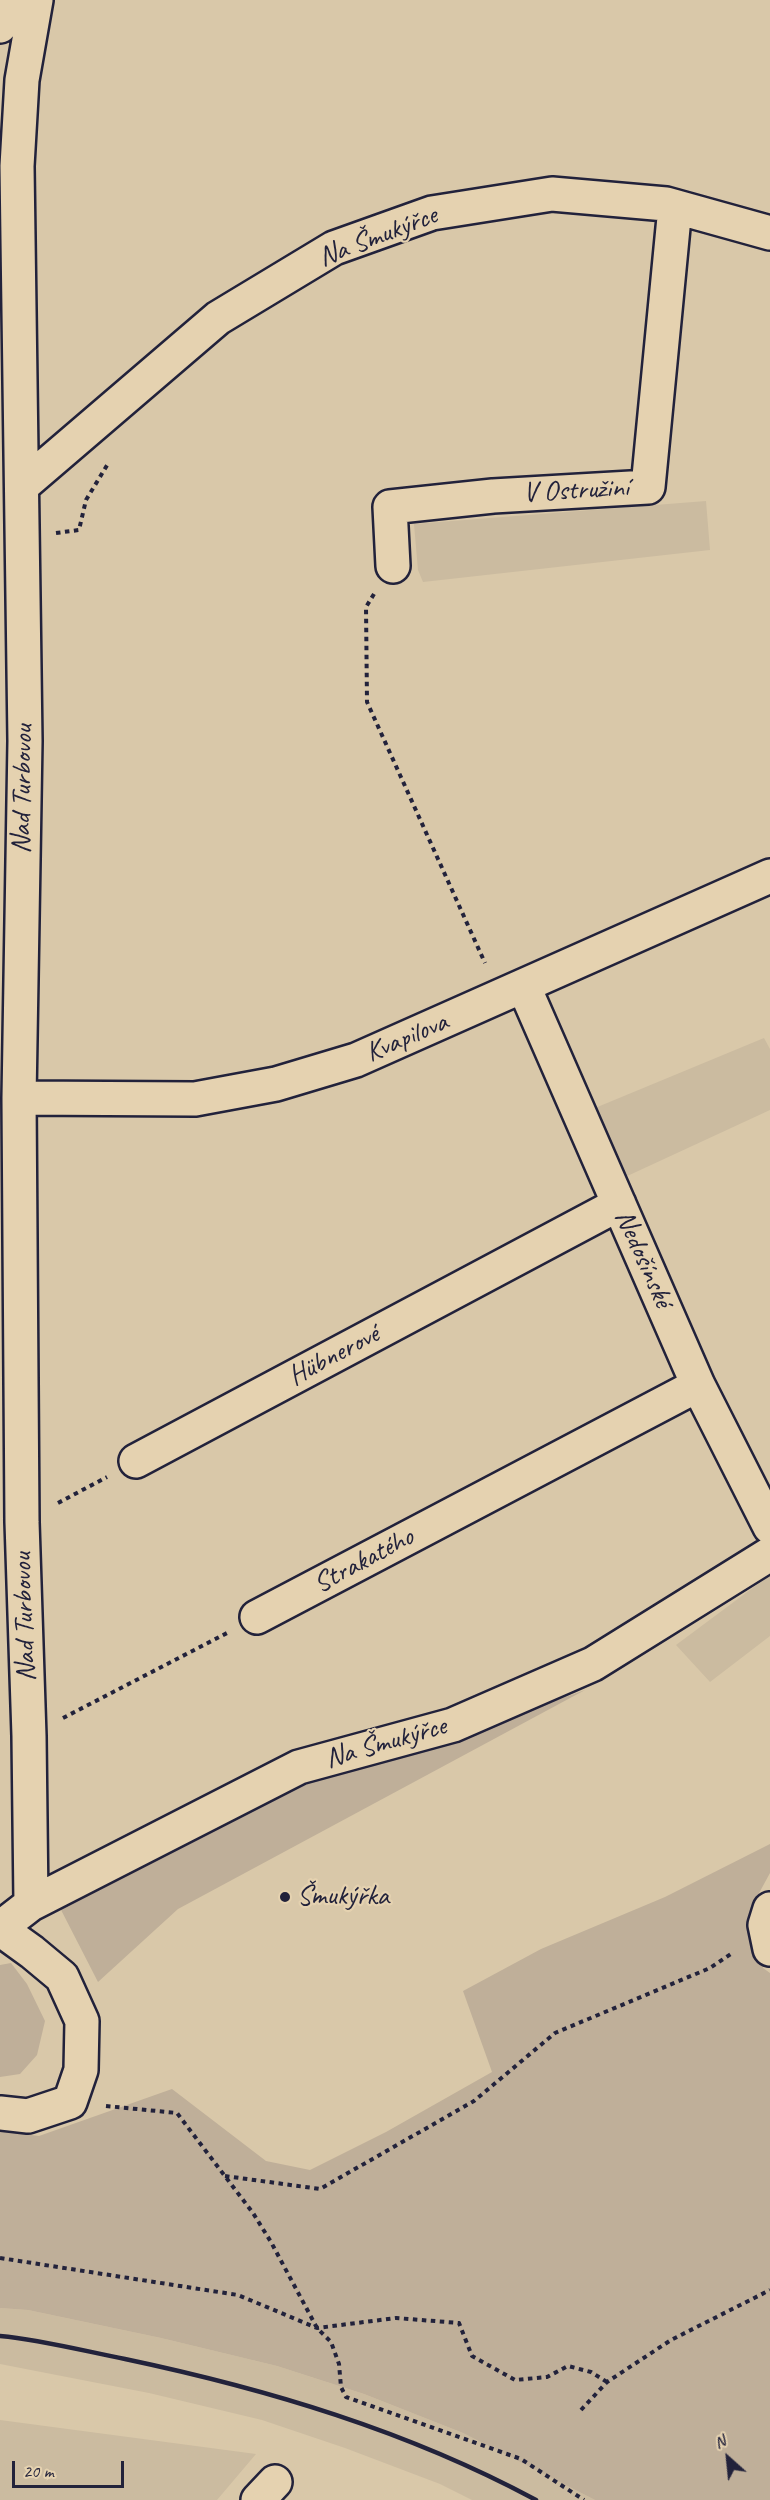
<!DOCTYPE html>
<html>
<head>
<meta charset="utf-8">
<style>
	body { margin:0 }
	#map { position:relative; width:770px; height:2500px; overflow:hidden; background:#d9c8a9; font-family:Caveat,sans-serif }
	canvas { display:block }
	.north { position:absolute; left:698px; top:2428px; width:60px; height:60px; -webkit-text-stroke:4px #e5d2b0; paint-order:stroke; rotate:333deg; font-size:16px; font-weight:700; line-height:24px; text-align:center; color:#22223b }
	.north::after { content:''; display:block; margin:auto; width:21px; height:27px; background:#22223b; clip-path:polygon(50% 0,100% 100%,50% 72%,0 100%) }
	.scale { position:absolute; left:12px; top:2461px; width:112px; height:27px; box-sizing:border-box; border:3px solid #22223b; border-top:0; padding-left:8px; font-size:18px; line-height:21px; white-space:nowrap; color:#22223b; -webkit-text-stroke:4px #e5d2b0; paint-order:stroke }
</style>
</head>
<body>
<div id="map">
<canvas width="770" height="2500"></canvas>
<div class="north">N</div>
<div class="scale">20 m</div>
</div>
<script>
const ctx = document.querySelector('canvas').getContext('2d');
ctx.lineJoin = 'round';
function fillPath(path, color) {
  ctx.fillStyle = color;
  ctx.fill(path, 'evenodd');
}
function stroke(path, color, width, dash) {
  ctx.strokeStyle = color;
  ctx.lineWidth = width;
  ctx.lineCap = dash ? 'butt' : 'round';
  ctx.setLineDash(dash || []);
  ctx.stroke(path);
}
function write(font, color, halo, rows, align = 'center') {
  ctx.font = font + ' Caveat,sans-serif';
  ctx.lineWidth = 4.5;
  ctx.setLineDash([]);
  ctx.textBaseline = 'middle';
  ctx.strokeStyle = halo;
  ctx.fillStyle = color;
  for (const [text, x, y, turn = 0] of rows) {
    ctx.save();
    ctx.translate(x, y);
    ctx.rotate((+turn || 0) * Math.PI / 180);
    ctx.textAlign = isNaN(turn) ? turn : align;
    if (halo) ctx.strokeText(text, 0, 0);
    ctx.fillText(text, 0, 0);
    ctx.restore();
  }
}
const built = new Path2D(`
	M 706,501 L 710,550 L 423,582 L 418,570 L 414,524 Z
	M 764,1038 L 770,1049 L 770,1110 L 623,1178 L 595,1108 Z
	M 770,1575 L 770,1636 L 710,1682 L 676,1645 Z
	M 0,2308 L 28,2310 L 161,2338 L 277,2366 L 364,2394 L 463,2433 L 595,2500 L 472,2500 L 440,2484 L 345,2448 L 262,2420 L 149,2393 L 0,2364 Z
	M 0,2420 L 256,2454 L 217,2500 L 0,2500 Z`);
const green = new Path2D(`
	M 585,1690 L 178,1909 L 98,1982 L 58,1904 L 298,1783 L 452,1738 Z
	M 770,1844 L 770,1873 L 758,1895 L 752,1930 L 763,1968 L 770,1973 L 770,2500 L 595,2500 L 463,2433 L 364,2394 L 277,2366 L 161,2338 L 28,2310 L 0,2308 L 0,2131 L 39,2136 L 172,2089 L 266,2161 L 310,2170 L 386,2132 L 492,2072 L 463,1991 L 541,1949 L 665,1897 Z
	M 11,1963 L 27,1984 L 45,2021 L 37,2055 L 20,2074 L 0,2077 L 0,1965 Z`);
const path = new Path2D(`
	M 56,533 L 79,530 L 86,500 L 109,462
	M 374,594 L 366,607 L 367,702 L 485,963
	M 58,1503 L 107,1477
	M 63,1718 L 227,1633
	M 106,2106 L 177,2113 L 253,2213 L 271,2242 L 317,2328 L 331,2342 L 339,2364 L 341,2387 L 346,2397 L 521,2459 L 584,2500
	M 225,2176 L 320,2189 L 474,2101 L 555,2033 L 710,1968 L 734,1952
	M 0,2258 L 238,2295 L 317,2328 L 396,2318 L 459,2323 L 472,2356 L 515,2380 L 547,2377 L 568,2366 L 591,2372 L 607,2382
	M 581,2410 L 607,2382 L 671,2340 L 770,2290`);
const minor = new Path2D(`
	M 0,26 L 11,12 L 29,0
	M 22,486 L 218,318 L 334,248 L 432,213 L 552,194 L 666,204 L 770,233
	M 393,566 L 390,507 L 493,496 L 648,487 L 675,207
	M 524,987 L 698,1385 L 770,1527
	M 19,1098 L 195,1099 L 276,1084 L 356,1060 L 770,876
	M 136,1461 L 619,1204
	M 257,1617 L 698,1385
	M 31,1904 L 29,1736 L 22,1522 L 19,1098 L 25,741 L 17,166 L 22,80 L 36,0
	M 770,1909 L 765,1925 L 770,1949
	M 0,1928 L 31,1904 L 299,1767 L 453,1725 L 593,1664 L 770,1554
	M 0,1929 L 32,1952 L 62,1977 L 82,2021 L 81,2070 L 70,2102 L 28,2116 L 0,2113
	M 258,2500 L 275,2482`);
const rail = new Path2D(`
	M 0,2336 C 42,2340 84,2351 125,2359 C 267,2389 408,2431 536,2500`);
const markers = [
	[285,1897,6,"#22223b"]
];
const streetNames = [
	["Na Šmukýřce",378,237,-21],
	["V Ostružiní",576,491,-3],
	["Nad Turbovou",23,789,-89],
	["Kvapilova",407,1038,-23],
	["Nedošínské",643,1259,66],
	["Hübnerové",334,1356,-28],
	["Strakatého",364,1561,-28],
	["Nad Turbovou",25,1617,-92],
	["Na Šmukýřce",386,1743,-16]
];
const poiNames = [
	["Šmukýřka",297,1897]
];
fillPath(built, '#cbbba0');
fillPath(green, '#bfaf99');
stroke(minor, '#22223b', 38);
stroke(path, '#22223b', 4, [4.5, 4.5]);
stroke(minor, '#e5d2b0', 33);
stroke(rail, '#22223b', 4.5);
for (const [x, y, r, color] of markers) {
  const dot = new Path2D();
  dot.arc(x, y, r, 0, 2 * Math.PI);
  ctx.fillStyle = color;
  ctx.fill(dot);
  stroke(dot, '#e5d2b0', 2);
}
write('28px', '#22223b', '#e5d2b0', streetNames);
write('28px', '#22223b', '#e5d2b0', poiNames, 'left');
</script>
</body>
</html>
